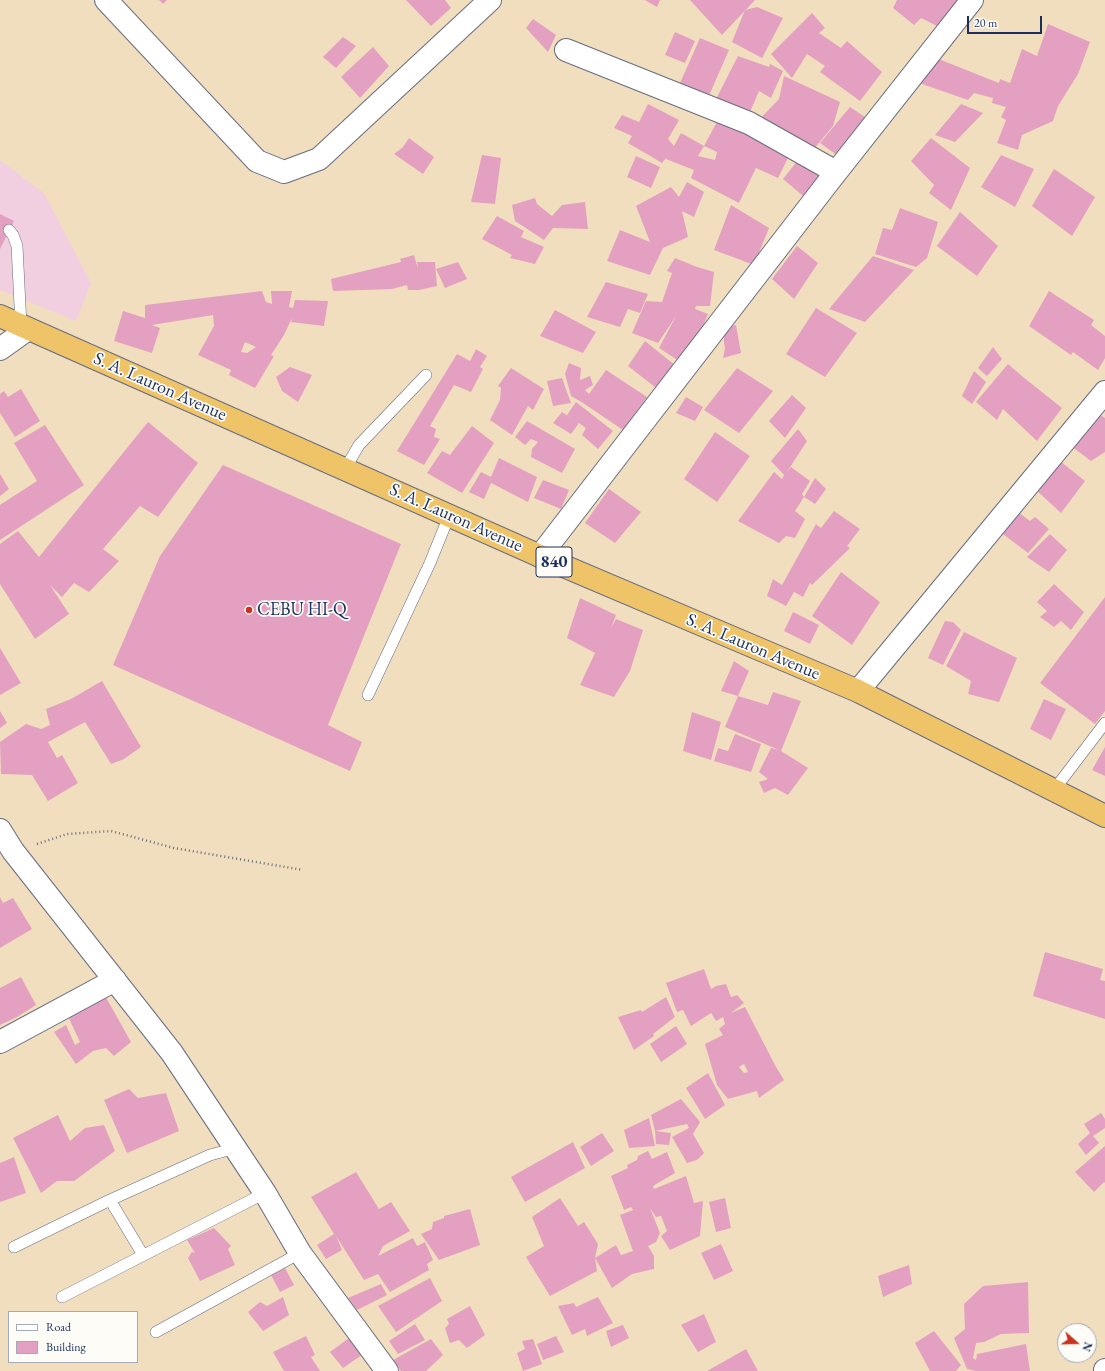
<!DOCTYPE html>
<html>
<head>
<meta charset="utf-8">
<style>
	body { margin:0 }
	#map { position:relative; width:1105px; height:1371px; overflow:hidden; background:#f1debf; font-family:"EB Garamond",serif }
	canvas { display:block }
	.legend { position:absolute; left:8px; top:1311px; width:130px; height:52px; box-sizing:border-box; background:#fdfcf7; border:1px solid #a3aaba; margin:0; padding:5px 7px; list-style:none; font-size:12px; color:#1b2f5e }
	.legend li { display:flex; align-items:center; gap:8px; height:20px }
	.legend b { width:20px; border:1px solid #a3aaba }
	.north { position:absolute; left:1057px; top:1323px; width:40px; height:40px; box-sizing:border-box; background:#fdfcf7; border:1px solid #a3aaba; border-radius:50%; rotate:110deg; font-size:11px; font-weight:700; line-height:16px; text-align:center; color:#1b2f5e }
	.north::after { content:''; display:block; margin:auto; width:14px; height:18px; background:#c8321e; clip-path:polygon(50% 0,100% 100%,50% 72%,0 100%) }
	.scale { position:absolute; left:967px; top:16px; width:75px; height:18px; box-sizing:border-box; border:2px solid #1b2f5e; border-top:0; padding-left:5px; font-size:12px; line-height:14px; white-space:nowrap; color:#1b2f5e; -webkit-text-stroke:3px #fdfcf7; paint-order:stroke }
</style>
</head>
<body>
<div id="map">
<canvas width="1105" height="1371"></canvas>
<ul class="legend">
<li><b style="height:5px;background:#fff"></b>Road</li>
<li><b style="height:11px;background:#e4a0c1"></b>Building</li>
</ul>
<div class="north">N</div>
<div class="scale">20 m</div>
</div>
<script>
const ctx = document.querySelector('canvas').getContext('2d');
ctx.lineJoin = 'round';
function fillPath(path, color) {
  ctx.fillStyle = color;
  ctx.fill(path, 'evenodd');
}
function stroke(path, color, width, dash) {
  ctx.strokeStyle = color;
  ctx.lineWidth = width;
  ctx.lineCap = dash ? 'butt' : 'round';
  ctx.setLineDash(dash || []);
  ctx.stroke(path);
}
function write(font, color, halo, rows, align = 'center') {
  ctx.font = font + ' "EB Garamond",serif';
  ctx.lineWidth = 3.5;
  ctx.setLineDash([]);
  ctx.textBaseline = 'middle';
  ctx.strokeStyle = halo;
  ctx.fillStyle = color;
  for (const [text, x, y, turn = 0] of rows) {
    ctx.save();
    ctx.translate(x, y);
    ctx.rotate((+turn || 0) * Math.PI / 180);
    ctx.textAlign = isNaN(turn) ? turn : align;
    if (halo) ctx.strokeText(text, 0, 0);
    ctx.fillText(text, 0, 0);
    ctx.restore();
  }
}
const built = new Path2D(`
	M 0,160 L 44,193 L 91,283 L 76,321 L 0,290 Z`);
const building = new Path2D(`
	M 159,0 L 167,0 L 163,4 Z
	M 406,0 L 445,0 L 451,8 L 431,26 Z
	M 645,0 L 660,0 L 657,7 Z
	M 690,0 L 755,0 L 722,35 Z
	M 897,0 L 958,0 L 937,26 L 921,18 L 914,25 L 893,8 Z
	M 757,7 L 783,18 L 762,58 L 732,42 L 745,10 Z
	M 812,13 L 825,28 L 819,33 L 841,48 L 847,41 L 882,72 L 860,101 L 820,72 L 825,66 L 807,54 L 792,78 L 771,54 Z
	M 533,19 L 556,35 L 548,52 L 526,28 Z
	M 1048,24 L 1090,42 L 1078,74 L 1058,106 L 1053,121 L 1022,135 L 1018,150 L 997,143 L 1006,120 L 1001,117 L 1006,107 L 992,103 L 993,98 L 974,93 L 968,100 L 919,83 L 936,58 L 999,83 L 1000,79 L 1010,83 L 1022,49 L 1037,56 Z
	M 675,32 L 695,41 L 685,63 L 665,55 Z
	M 343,37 L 356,46 L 336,68 L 323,57 Z
	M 700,38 L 729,50 L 708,98 L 680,83 Z
	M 373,47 L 389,66 L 360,98 L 341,77 Z
	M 738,56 L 769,67 L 770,64 L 783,71 L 771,98 L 759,91 L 747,119 L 715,101 Z
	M 784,76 L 840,102 L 833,126 L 813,150 L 757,122 L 779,99 Z
	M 648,104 L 679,120 L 668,139 L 674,146 L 681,133 L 704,146 L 698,156 L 715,160 L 717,152 L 704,146 L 719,118 L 768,144 L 766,146 L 788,158 L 778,178 L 756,168 L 739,203 L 691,178 L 694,170 L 666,159 L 668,156 L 662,163 L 628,143 L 632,136 L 614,128 L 622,115 L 639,122 Z
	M 961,104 L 983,113 L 955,142 L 935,135 Z
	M 850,107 L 871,121 L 844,160 L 820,143 Z
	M 409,138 L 434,157 L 423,174 L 394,154 L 403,147 Z
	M 931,138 L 970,168 L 951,210 L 929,193 L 934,185 L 911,161 Z
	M 482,155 L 501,158 L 495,204 L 471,202 Z
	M 802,155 L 830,177 L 809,201 L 783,179 Z
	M 1001,155 L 1034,169 L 1015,207 L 981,187 Z
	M 636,156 L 660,167 L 651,188 L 627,177 Z
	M 1054,169 L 1095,197 L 1072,236 L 1032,206 Z
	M 687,182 L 704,192 L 694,217 L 682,211 L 688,237 L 663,248 L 650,275 L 607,261 L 620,230 L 650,242 L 636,206 L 671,187 L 679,197 Z
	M 535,198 L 537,204 L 552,216 L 562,205 L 585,202 L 588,229 L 553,228 L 544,240 L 515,221 L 512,205 Z
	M 731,205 L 769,228 L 754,265 L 714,250 Z
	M 900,208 L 938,222 L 927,258 L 916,267 L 875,254 L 883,228 L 892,230 Z
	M 960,212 L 998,246 L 977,276 L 937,246 Z
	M 0,214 L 14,221 L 0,249 Z
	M 497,216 L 524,231 L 521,237 L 544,247 L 535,264 L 510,258 L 512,255 L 482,239 Z
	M 797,246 L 818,263 L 794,299 L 772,279 Z
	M 414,255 L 418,269 L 417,262 L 435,262 L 437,286 L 419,290 L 408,290 L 407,285 L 392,289 L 333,291 L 331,279 L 401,262 L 400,259 Z
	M 873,256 L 914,270 L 865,322 L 829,309 Z
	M 675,258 L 697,267 L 714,272 L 710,306 L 696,306 L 695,309 L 708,314 L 703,326 L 709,329 L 685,365 L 659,348 L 676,316 L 658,343 L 632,333 L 646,301 L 662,302 L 672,273 L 667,271 Z
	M 458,262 L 467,279 L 445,288 L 436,269 Z
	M 606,282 L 648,294 L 640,313 L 628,309 L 620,327 L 587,317 Z
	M 262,291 L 266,302 L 272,304 L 271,291 L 292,291 L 289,307 L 293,308 L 295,300 L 328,301 L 324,326 L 291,322 L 292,318 L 284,335 L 271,355 L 274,356 L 255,388 L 229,375 L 231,370 L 198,355 L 214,326 L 213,315 L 152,325 L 160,328 L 152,353 L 114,341 L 123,311 L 145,318 L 145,305 ZM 245,342 L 256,347 L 247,353 L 241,352 Z
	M 1049,291 L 1094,320 L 1091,325 L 1105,336 L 1105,358 L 1098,370 L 1073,352 L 1071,355 L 1029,326 Z
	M 816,308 L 857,333 L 825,377 L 786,354 Z
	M 555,310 L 596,332 L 583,353 L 540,336 Z
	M 736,325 L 741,353 L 723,358 L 725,348 L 724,343 L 724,328 Z
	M 645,341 L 676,366 L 660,391 L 628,366 Z
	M 993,347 L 1002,359 L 987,376 L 978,368 Z
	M 476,349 L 487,356 L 480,367 L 483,369 L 471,392 L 454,385 L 430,426 L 436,429 L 434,437 L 440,439 L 424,465 L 397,451 L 457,354 L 470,361 Z
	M 569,363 L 581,368 L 580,380 L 590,376 L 593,385 L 585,390 L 589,394 L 606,370 L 647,397 L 623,430 L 583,403 L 571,396 L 565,374 Z
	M 1008,364 L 1023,377 L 1062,408 L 1037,441 L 1003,409 L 997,420 L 976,402 Z
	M 290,367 L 312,375 L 298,402 L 282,391 L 276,377 Z
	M 511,368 L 544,389 L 533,410 L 528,406 L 512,435 L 490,420 L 500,400 L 501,388 L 498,386 Z
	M 737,368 L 773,391 L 739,433 L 704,410 Z
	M 974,371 L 986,382 L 972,404 L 962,396 Z
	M 562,378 L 571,403 L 553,406 L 547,381 Z
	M 21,389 L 40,421 L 15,437 L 0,413 L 0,394 L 4,391 L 8,397 Z
	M 792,395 L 806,408 L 785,438 L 769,421 Z
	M 686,397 L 703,407 L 695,421 L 676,413 Z
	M 576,402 L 613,431 L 598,449 L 582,435 L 586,428 L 579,423 L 571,434 L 553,423 L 562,412 L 571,418 L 567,415 Z
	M 1097,413 L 1105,418 L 1105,452 L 1091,461 L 1071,446 Z
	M 527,421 L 575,449 L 562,473 L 531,457 L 532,449 L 538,442 L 531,439 L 525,445 L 515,437 Z
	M 148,422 L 198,463 L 158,517 L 140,506 L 103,549 L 119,561 L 89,592 L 74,583 L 62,597 L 50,585 L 69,614 L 35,639 L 0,584 L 0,544 L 18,531 L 39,557 Z
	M 45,425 L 84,485 L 0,540 L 0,505 L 37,481 L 14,443 Z
	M 472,426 L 494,443 L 462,493 L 427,473 L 442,451 L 450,455 Z
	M 798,429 L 807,441 L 787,472 L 791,467 L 810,481 L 802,494 L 804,497 L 795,511 L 805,519 L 795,538 L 786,536 L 779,543 L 738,521 L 774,472 L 782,479 L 784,475 L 771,461 Z
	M 715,432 L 750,456 L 717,502 L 684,479 Z
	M 499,458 L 537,477 L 528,502 L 491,483 L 484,499 L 469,492 L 481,472 L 491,477 Z
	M 1060,461 L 1085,481 L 1061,513 L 1036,490 Z
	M 223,465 L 401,544 L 328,725 L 362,742 L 350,771 L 113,665 L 160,556 Z
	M 0,474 L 9,489 L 0,496 Z
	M 815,478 L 826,489 L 815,504 L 804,497 Z
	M 543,480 L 569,490 L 561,509 L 534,498 Z
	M 609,489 L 641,512 L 615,543 L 585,523 Z
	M 1014,509 L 1030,521 L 1035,517 L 1049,529 L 1028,553 L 995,528 Z
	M 834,511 L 860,529 L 847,546 L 850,548 L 812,585 L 810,583 L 803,597 L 794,592 L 786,606 L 767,596 L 773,579 L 782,585 L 816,524 L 821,528 Z
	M 1050,534 L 1067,550 L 1049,572 L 1027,557 Z
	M 841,572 L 880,602 L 852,645 L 812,616 Z
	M 1054,584 L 1084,612 L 1071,630 L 1061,621 L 1054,627 L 1040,617 L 1047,611 L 1037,602 Z
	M 1105,597 L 1105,711 L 1095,724 L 1040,683 Z
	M 580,598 L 616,615 L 611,628 L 616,619 L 643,630 L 630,671 L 614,697 L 580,685 L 595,653 L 567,638 Z
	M 793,612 L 819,625 L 810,644 L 784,631 Z
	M 945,621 L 953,622 L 961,630 L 943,665 L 928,658 Z
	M 964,632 L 1017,658 L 999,702 L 968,694 L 971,681 L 946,666 Z
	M 0,648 L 21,683 L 0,695 Z
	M 734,661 L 749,671 L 738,696 L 768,705 L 773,692 L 801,701 L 781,751 L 808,768 L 788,795 L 775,788 L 764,793 L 759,782 L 768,779 L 759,772 L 771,748 L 779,750 L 725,727 L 738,696 L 721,691 Z
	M 102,681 L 141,747 L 124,759 L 111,764 L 85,722 L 48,742 L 57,758 L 62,755 L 78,783 L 48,801 L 32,775 L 1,774 L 0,742 L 26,724 L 41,729 L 50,725 L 46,709 L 71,699 Z
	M 1044,699 L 1066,709 L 1051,740 L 1030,729 Z
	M 0,711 L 7,723 L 0,728 Z
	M 692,712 L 721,722 L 711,760 L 683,751 Z
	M 735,734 L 761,744 L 751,772 L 714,761 L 718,748 L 728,751 Z
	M 1105,747 L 1105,776 L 1092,770 Z
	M 0,897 L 3,903 L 13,898 L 32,929 L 0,948 Z
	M 1045,952 L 1103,969 L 1100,980 L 1105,981 L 1105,1019 L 1033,996 Z
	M 704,969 L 711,989 L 716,986 L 726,984 L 731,997 L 737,995 L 744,1003 L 731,1013 L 745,1007 L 776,1067 L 784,1080 L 759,1098 L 757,1091 L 728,1099 L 717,1085 L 705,1044 L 723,1035 L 719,1029 L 725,1024 L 723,1017 L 716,1021 L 711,1013 L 691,1026 L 683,1010 L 677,1012 L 666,983 ZM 744,1064 L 748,1072 L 744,1073 L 739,1067 Z
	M 21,977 L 36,1005 L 17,1017 L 0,1025 L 0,988 Z
	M 103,992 L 131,1042 L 114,1056 L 106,1048 L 93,1051 L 76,1064 L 54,1032 L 66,1025 L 75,1045 L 80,1042 L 66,1012 Z
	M 666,997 L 675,1017 L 653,1034 L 654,1036 L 634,1050 L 618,1017 L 641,1010 L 642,1012 Z
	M 676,1026 L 687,1044 L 661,1062 L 650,1044 Z
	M 708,1073 L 725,1105 L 705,1119 L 686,1088 Z
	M 129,1089 L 138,1098 L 166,1093 L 179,1131 L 127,1153 L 104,1100 Z
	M 681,1099 L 700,1122 L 693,1134 L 704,1153 L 697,1160 L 687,1163 L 672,1137 L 689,1128 L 687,1124 L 655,1131 L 651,1115 Z
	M 1101,1113 L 1105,1119 L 1105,1128 L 1093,1136 L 1099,1143 L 1086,1155 L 1078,1144 L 1090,1133 L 1084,1124 Z
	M 58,1115 L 70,1141 L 85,1128 L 104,1125 L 115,1151 L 74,1181 L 57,1181 L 41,1193 L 13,1138 Z
	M 649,1118 L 655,1146 L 629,1148 L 624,1130 Z
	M 655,1131 L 671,1133 L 669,1145 L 656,1144 Z
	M 602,1133 L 614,1151 L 591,1166 L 580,1147 Z
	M 573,1142 L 585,1168 L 525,1202 L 511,1177 Z
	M 1105,1146 L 1105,1183 L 1104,1182 L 1094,1192 L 1075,1172 Z
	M 648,1151 L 652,1159 L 667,1152 L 675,1173 L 653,1186 L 654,1189 L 686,1176 L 694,1203 L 703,1201 L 700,1236 L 670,1250 L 661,1236 L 667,1231 L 661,1216 L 656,1217 L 650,1208 L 660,1233 L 656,1242 L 648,1246 L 654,1256 L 654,1269 L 632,1274 L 612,1288 L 595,1258 L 616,1245 L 621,1255 L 633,1251 L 620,1215 L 633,1210 L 631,1207 L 624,1210 L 611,1176 L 628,1168 L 627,1165 L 637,1160 L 638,1156 Z
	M 14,1157 L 26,1193 L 0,1202 L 0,1163 Z
	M 356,1172 L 379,1209 L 391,1202 L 410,1231 L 383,1246 L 378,1256 L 413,1238 L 417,1246 L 425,1242 L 433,1260 L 427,1264 L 429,1270 L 390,1292 L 378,1274 L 364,1280 L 336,1236 L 342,1250 L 326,1259 L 317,1245 L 334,1234 L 311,1197 Z
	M 560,1198 L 578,1226 L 584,1222 L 598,1244 L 595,1258 L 597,1271 L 550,1296 L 526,1257 L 544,1246 L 532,1217 Z
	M 725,1198 L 731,1228 L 716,1232 L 709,1202 Z
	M 470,1209 L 480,1245 L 439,1260 L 421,1234 L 432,1229 L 433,1222 L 444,1218 L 444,1216 Z
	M 214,1228 L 231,1246 L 228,1249 L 235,1265 L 200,1281 L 188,1258 L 192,1252 L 195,1253 L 187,1240 Z
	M 721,1244 L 733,1271 L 714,1280 L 701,1253 Z
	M 909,1265 L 912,1284 L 883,1297 L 878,1276 Z
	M 285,1268 L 294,1285 L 280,1292 L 271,1275 Z
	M 430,1278 L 442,1301 L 396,1332 L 378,1306 Z
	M 1028,1282 L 1029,1333 L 1001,1334 L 984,1342 L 976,1343 L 973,1358 L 976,1360 L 977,1354 L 1026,1344 L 1030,1371 L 976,1371 L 967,1369 L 954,1338 L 965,1329 L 964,1304 L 983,1286 Z
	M 381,1284 L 387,1295 L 357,1310 L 348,1298 Z
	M 283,1297 L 289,1315 L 263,1331 L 248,1312 L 260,1302 L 267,1306 Z
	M 598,1297 L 613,1323 L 587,1336 L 585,1329 L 572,1335 L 558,1306 L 574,1303 L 576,1307 Z
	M 470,1306 L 485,1335 L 467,1348 L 459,1340 L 450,1343 L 445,1328 L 449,1324 L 447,1319 Z
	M 704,1314 L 716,1342 L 698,1352 L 681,1325 Z
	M 415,1324 L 425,1340 L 398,1354 L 389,1341 Z
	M 623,1325 L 629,1338 L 611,1347 L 606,1331 Z
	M 934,1331 L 961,1365 L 956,1371 L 930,1371 L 915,1343 Z
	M 306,1336 L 315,1355 L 311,1357 L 320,1371 L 284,1371 L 273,1352 Z
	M 556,1336 L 564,1352 L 543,1360 L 537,1344 Z
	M 349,1338 L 363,1354 L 343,1368 L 330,1352 Z
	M 431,1339 L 443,1355 L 426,1371 L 401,1371 L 393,1360 Z
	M 533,1339 L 542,1364 L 523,1371 L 517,1353 L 525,1349 L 522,1341 Z
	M 746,1349 L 758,1371 L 707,1371 Z`);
const path = new Path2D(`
	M 37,844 L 67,834 L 111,831 L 174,848 L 303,870`);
const service = new Path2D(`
	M 9,230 L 13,235 L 17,246 L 21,326
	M 345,469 L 359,445 L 426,375
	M 368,695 L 430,563 L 449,516
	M 1054,790 L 1105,723
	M 110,1200 L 143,1255
	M 14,1247 L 110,1200 L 210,1155 L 236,1148
	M 62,1297 L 265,1193
	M 156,1332 L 300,1253`);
const minor = new Path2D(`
	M 106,0 L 257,161 L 284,172 L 319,159 L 490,0
	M 566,50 L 749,123 L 836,172
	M 0,349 L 28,329
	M 540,556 L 830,180 L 972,0
	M 858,691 L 1105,392
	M 0,830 L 13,851 L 172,1053 L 265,1193 L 300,1253 L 387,1371
	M 0,1042 L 115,980
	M 1105,1371 L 1105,1370`);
const trunk = new Path2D(`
	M 0,316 L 540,556 L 858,691 L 1105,816`);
const markers = [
	[249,610,4,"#c8321e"]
];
const shields = [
	[554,562,36]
];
const shieldNames = [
	["840",554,562]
];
const streetNames = [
	["S. A. Lauron Avenue",160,387,24],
	["S. A. Lauron Avenue",456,518,24],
	["S. A. Lauron Avenue",753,647,23]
];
const poiNames = [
	["CEBU HI-Q",257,610]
];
fillPath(built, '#f2cfe0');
fillPath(building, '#e4a0c1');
stroke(service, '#666c80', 12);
stroke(minor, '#666c80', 24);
stroke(trunk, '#666c80', 24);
stroke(path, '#666c80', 2.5, [1, 3]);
stroke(service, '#fff', 11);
stroke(minor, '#fff', 22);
stroke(trunk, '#efc469', 22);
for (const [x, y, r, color] of markers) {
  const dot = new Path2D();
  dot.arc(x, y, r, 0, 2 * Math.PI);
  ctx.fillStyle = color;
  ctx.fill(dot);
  stroke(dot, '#fdfcf7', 1.5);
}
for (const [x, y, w] of shields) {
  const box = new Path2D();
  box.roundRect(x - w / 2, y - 15, w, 30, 3);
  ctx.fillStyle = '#fdfcf7';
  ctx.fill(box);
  stroke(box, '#1b2f5e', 1);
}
write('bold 17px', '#1b2f5e', null, shieldNames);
write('18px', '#1b2f5e', '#fdfcf7', streetNames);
write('18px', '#1b2f5e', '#fdfcf7', poiNames, 'left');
</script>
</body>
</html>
